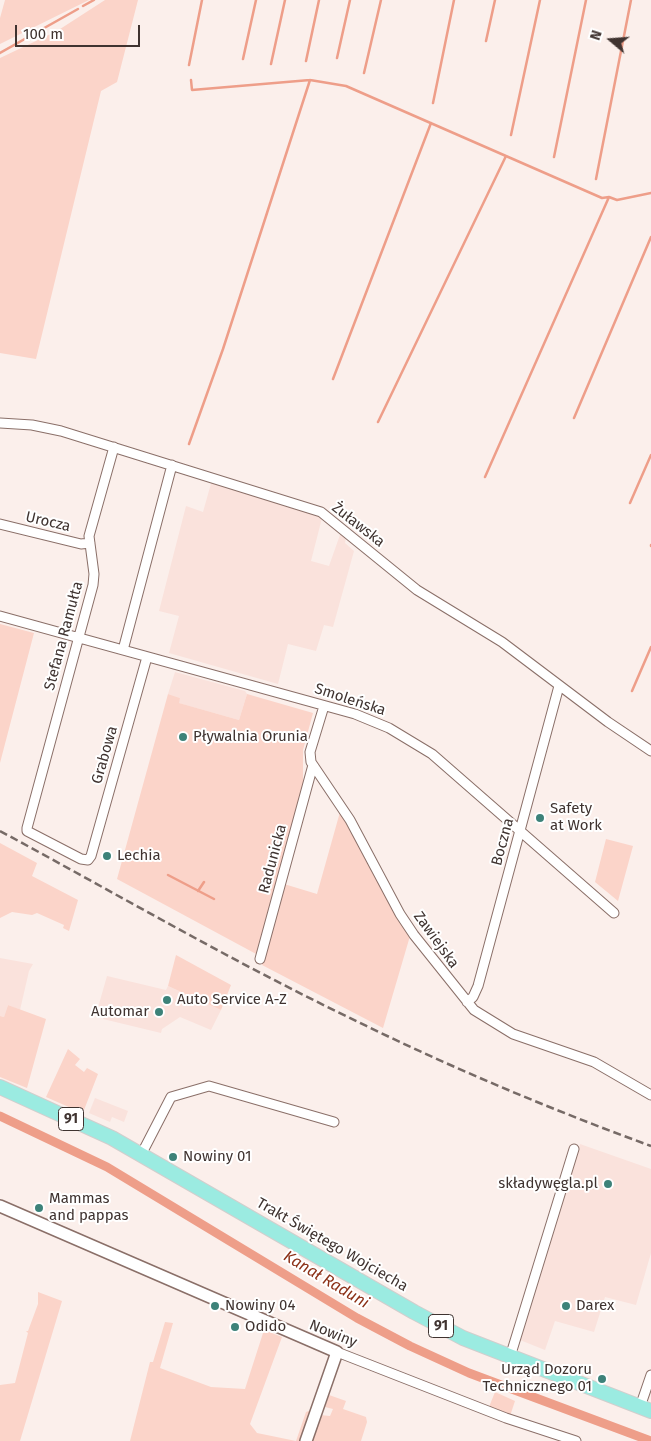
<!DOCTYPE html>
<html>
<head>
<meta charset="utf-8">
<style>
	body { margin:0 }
	#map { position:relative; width:651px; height:1441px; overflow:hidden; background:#fbefeb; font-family:"Fira Sans",sans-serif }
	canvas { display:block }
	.north { position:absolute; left:586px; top:15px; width:50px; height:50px; -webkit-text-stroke:4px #fff; paint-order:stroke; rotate:288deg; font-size:14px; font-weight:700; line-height:20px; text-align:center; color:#3f3330 }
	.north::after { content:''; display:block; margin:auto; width:18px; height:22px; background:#3f3330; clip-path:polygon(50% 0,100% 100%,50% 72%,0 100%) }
	.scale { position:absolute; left:15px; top:25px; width:125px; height:22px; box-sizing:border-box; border:2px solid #3f3330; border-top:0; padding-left:6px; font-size:15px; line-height:18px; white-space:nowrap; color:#3f3330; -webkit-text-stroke:4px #fff; paint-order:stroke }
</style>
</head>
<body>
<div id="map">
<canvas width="651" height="1441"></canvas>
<div class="north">N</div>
<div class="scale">100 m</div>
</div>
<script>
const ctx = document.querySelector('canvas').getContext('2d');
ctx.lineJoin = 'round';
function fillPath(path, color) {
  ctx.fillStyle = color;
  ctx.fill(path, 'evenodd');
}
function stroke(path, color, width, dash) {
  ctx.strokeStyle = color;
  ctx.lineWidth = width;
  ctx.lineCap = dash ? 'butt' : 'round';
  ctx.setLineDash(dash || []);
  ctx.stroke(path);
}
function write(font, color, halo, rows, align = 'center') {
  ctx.font = font + ' "Fira Sans",sans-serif';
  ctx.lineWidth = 4;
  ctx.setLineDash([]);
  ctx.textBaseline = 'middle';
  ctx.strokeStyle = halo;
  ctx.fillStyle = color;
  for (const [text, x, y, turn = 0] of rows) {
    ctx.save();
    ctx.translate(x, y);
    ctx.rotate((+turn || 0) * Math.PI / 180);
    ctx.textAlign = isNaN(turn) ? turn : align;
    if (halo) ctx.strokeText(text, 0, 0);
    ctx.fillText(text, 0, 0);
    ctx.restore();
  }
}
const built = new Path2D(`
	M 212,480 L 264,496 L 322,518 L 311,561 L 329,566 L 341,532 L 346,536 L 345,543 L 354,551 L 333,627 L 324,625 L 316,651 L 288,644 L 278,684 L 169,653 L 179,616 L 159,611 L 186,506 L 203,512 Z
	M 175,672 L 245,691 L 247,694 L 239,720 L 178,703 L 180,698 L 168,694 Z
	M 0,958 L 33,964 L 29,971 L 20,1010 L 8,1005 L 4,1017 L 0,1016 Z
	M 107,976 L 166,990 L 168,986 L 221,1010 L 211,1030 L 180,1017 L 162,1029 L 161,1033 L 103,1019 L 104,1013 L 97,1011 Z
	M 95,1098 L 128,1111 L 124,1122 L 112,1117 L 110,1122 L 89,1113 Z
	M 580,1144 L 651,1169 L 651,1253 L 636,1305 L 605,1297 L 594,1332 L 555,1321 L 545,1350 L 520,1340 Z`);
const green = new Path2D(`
	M 5,0 L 89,0 L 0,44 L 0,18 Z
	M 105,0 L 138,0 L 117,82 L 101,91 L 36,359 L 0,353 L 0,58 L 57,31 Z
	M 0,624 L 34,633 L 0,763 Z
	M 168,694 L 180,698 L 179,703 L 239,720 L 247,694 L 313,713 L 303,750 L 303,791 L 258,955 L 117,879 Z
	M 340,812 L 410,936 L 383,1028 L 262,965 L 284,884 L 317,894 Z
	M 606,839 L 633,846 L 618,901 L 595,882 Z
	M 0,843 L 37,863 L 32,876 L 78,900 L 69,931 L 63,928 L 64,925 L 37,913 L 32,915 L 12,912 L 0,918 Z
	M 176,955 L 231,985 L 221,1010 L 168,986 Z
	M 8,1005 L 46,1019 L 27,1088 L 0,1077 L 0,1016 L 4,1017 Z
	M 68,1049 L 80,1059 L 75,1065 L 84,1072 L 87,1068 L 98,1074 L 84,1110 L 80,1112 L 46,1097 Z
	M 38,1292 L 62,1301 L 20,1441 L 0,1441 L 0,1385 L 15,1383 L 28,1333 L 26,1331 L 28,1331 L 38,1304 Z
	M 165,1322 L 173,1323 L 160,1368 L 211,1387 L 245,1389 L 264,1330 L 282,1337 L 250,1424 L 257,1433 L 296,1441 L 306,1412 L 311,1410 L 303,1441 L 130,1441 L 150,1362 L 153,1362 Z
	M 495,1392 L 515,1401 L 510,1416 L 489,1407 Z
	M 329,1395 L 346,1401 L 343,1409 L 366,1417 L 367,1422 L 361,1441 L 312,1441 L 320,1415 L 330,1416 L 333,1409 L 325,1407 Z`);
const stream = new Path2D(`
	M 83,6 L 94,0
	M 486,41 L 495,0
	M 0,53 L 78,9
	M 337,58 L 350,0
	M 243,59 L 256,0
	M 306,61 L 319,0
	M 271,64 L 285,0
	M 189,65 L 202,0
	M 364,73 L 381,0
	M 191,80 L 192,90 L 310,80 L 346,86 L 602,198 L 609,197 L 617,200 L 651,193
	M 433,103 L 454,0
	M 511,135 L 540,0
	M 554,157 L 586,0
	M 596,179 L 631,0
	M 333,379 L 431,123
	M 574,418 L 651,237
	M 378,422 L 506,156
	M 189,444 L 223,349 L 310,80
	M 485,477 L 609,197
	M 630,503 L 651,455
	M 651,546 L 651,545
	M 632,691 L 651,647
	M 168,875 L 214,899
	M 198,891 L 204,882`);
const canal = new Path2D(`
	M 0,1116 L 107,1167 L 357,1318 L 410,1346 L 469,1373 L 651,1441`);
const minor = new Path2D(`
	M 0,423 L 32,425 L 61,431 L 321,512 L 417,590 L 502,642 L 608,722 L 651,751
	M 114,447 L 89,536 L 94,574 L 93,585 L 27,828 L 27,831 L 81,859 L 88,860 L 91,856 L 147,657
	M 0,524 L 81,544 L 90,543
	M 0,616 L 355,714 L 389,728 L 432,754 L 614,913
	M 123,650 L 172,465
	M 324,706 L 310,752 L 311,762 L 350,820 L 400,914 L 414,935 L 474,1010 L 513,1034 L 594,1062 L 651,1095
	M 260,959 L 313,765
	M 467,1002 L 473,997 L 478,986 L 559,686
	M 141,1155 L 171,1097 L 209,1086 L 334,1122
	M 337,1352 L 506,1418 L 576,1441
	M 510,1357 L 574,1149
	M 640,1407 L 651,1375`);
const tertiary = new Path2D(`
	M 0,1206 L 337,1352 L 306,1441`);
const primary = new Path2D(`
	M 0,1087 L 112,1138 L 414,1312 L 463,1338 L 651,1411`);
const rail = new Path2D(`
	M 0,831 C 115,893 228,959 346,1016 C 445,1065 547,1108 651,1146`);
const markers = [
	[183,737,5,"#3d8279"],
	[540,818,5,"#3d8279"],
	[107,856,5,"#3d8279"],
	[167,1000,5,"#3d8279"],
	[159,1012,5,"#3d8279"],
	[173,1157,5,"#3d8279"],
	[608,1184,5,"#3d8279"],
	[39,1208,5,"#3d8279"],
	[215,1306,5,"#3d8279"],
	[566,1306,5,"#3d8279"],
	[235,1327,5,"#3d8279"],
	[602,1379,5,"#3d8279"]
];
const shields = [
	[71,1119,25],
	[441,1326,25]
];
const shieldNames = [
	["91",71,1119],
	["91",441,1326]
];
const streetNames = [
	["Urocza",48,522,13],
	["Żuławska",358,525,38],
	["Stefana Ramułta",64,636,-75],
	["Smoleńska",350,700,18],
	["Grabowa",105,755,-74],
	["Boczna",503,842,-75],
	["Radunicka",273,859,-75],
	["Zawiejska",436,940,54],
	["Trakt Świętego Wojciecha",332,1245,30],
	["Nowiny",333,1334,22]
];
const poiNames = [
	["Pływalnia Orunia",193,737],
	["Safety",550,809],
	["at Work",550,826],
	["Lechia",117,856],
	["Auto Service A-Z",177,1000],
	["Automar",149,1012,"right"],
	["Nowiny 01",183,1157],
	["składywęgla.pl",598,1184,"right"],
	["Mammas",49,1199],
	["and pappas",49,1216],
	["Nowiny 04",225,1306],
	["Darex",576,1306],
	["Odido",245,1327],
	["Urząd Dozoru",592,1370,"right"],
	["Technicznego 01",592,1387,"right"]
];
const waterNames = [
	["Kanał Raduni",326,1280,31]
];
fillPath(built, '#fae2dc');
fillPath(green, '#fbd4c9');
stroke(stream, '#ee9e89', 2.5);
stroke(canal, '#ee9e89', 9);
stroke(minor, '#8a6f68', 11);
stroke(tertiary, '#8a6f68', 14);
stroke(primary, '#d1cecd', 16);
stroke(minor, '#fff', 9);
stroke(tertiary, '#fff', 11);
stroke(primary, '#9bebe1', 14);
stroke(rail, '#766a66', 2.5, [8, 4]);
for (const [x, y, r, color] of markers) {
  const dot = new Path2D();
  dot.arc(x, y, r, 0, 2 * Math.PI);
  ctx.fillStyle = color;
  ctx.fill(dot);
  stroke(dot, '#fff', 2);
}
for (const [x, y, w] of shields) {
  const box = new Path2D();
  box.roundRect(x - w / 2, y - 11.5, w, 23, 4);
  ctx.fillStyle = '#fff';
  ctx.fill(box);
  stroke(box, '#3f3330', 1);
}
write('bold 14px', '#3f3330', null, shieldNames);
write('15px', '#3f3330', '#fff', streetNames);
write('15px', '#3f3330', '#fff', poiNames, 'left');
write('italic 16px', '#8c3118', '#fff', waterNames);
</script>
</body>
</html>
